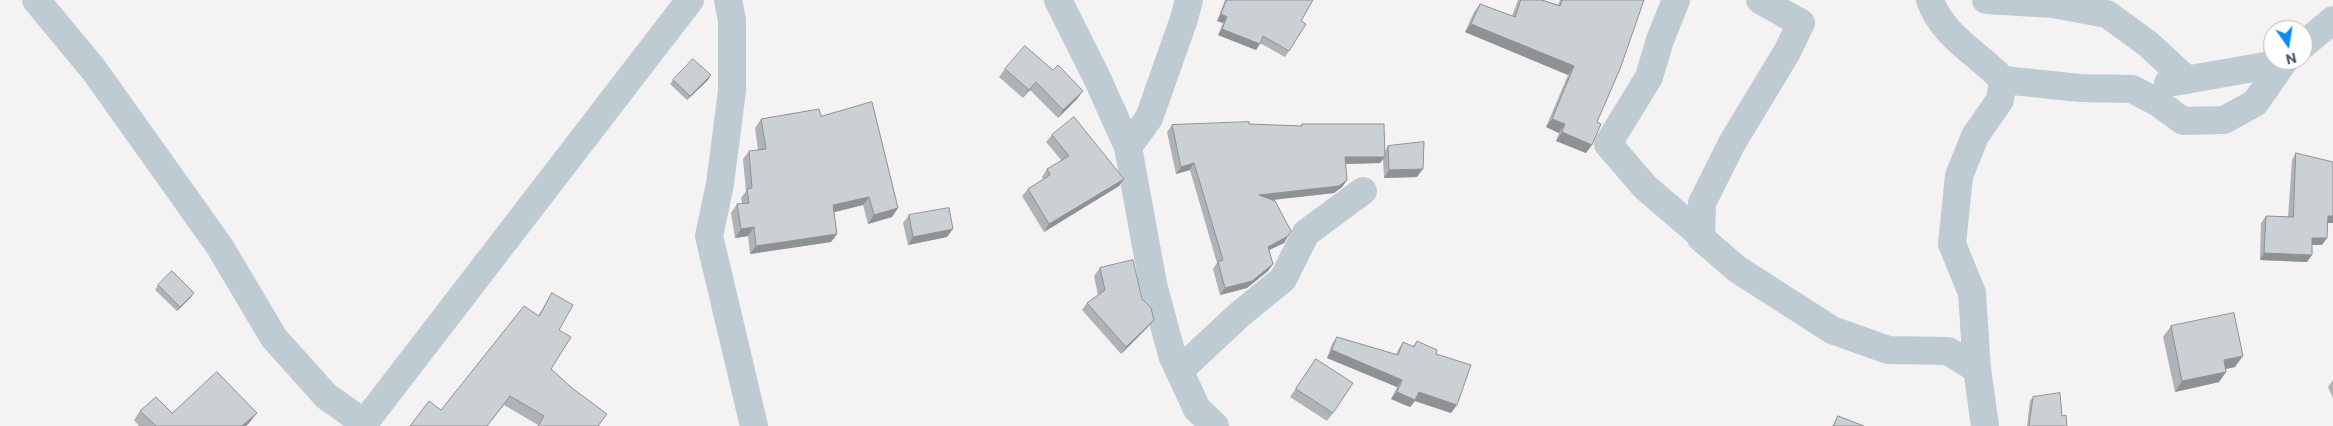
<!DOCTYPE html>
<html>
<head>
<meta charset="utf-8">
<style>
	body { margin:0 }
	#map { position:relative; width:2333px; height:426px; overflow:hidden; background:#f4f2f2; font-family:Commissioner,sans-serif }
	canvas { display:block }
	.north { position:absolute; left:2263px; top:20px; width:50px; height:50px; box-sizing:border-box; background:#fff; border:1px solid #b5bcc0; border-radius:50%; rotate:167deg; font-size:14px; font-weight:700; line-height:20px; text-align:center; color:#475862 }
	.north::after { content:''; display:block; margin:auto; width:18px; height:22px; background:#088df8; clip-path:polygon(50% 0,100% 100%,50% 72%,0 100%) }
</style>
</head>
<body>
<div id="map">
<canvas width="2333" height="426"></canvas>
<div class="north">N</div>
</div>
<script>
const ctx = document.querySelector('canvas').getContext('2d');
ctx.lineJoin = 'round';
function stroke(path, color, width, dash) {
  ctx.strokeStyle = color;
  ctx.lineWidth = width;
  ctx.lineCap = dash ? 'butt' : 'round';
  ctx.setLineDash(dash || []);
  ctx.stroke(path);
}
function fillPath(path, color) {
  ctx.fillStyle = color;
  ctx.fill(path, 'evenodd');
}
const minor = new Path2D(`
	M 36,0 L 94,70 L 220,247 L 274,338 L 326,396 L 364,423
	M 728,0 L 732,20 L 732,91 L 720,184 L 709,236 L 754,426
	M 1058,0 L 1097,78 L 1128,147 L 1153,284 L 1172,355 L 1197,409 L 1215,426
	M 1676,0 L 1660,40 L 1649,77 L 1608,144 L 1645,187 L 1701,235
	M 1760,0 L 1801,23 L 1787,52 L 1732,143 L 1702,203 L 1701,238 L 1737,269 L 1832,330 L 1888,350 L 1948,351 L 1977,369
	M 1930,0 C 1943,37 1978,53 2003,80 L 2000,100 L 1975,136 L 1959,176 L 1952,244 L 1972,293 L 1977,369 L 1985,426
	M 1986,0 L 2053,4 L 2107,14 L 2148,44 L 2187,80
	M 2303,45 L 2333,20
	M 2003,80 L 2080,88 L 2132,89 L 2157,102 L 2183,121 L 2224,120 L 2255,103 L 2285,60
	M 2168,83 L 2282,63
	M 1128,147 L 1149,118 L 1184,19 L 1189,0
	M 1179,371 L 1239,315 L 1283,279 L 1306,233 L 1363,191
	M 362,426 L 690,0`);
const wall = new Path2D(`
	M 1225,0 L 1312,0 L 1301,21 L 1289,51 L 1285,57 L 1260,43 L 1256,50 L 1218,35 L 1223,23 L 1217,21 Z
	M 1518,0 L 1542,0 L 1558,5 L 1560,0 L 1644,0 L 1597,122 L 1586,153 L 1556,141 L 1559,133 L 1546,127 L 1568,75 L 1465,32 L 1474,12 L 1480,4 L 1512,16 Z
	M 1005,69 L 1077,99 L 1058,118 L 1030,90 L 1023,98 L 999,77 Z
	M 673,80 L 708,80 L 687,100 L 670,84 Z
	M 821,116 L 898,208 L 892,217 L 868,224 L 863,205 L 834,212 L 837,234 L 831,242 L 750,254 L 748,236 L 735,238 L 731,213 L 737,204 L 742,204 L 741,198 L 746,191 L 743,159 L 749,151 L 758,150 L 755,128 L 761,119 Z
	M 1249,124 L 1301,126 L 1302,124 L 1385,151 L 1388,146 L 1417,177 L 1384,178 L 1383,159 L 1380,163 L 1346,164 L 1347,180 L 1342,187 L 1334,193 L 1272,200 L 1288,236 L 1284,243 L 1269,250 L 1273,264 L 1268,271 L 1247,288 L 1220,295 L 1213,269 L 1217,263 L 1190,170 L 1176,174 L 1167,132 L 1172,125 Z
	M 1052,135 L 1124,179 L 1119,186 L 1044,232 L 1022,196 L 1028,189 L 1043,179 L 1042,177 L 1047,169 L 1062,161 L 1046,142 Z
	M 2296,153 L 2328,223 L 2322,245 L 2312,245 L 2307,262 L 2260,260 L 2261,223 L 2266,216 L 2288,217 L 2292,160 Z
	M 909,215 L 947,237 L 908,245 L 903,223 Z
	M 1100,268 L 1142,299 L 1154,320 L 1148,327 L 1121,354 L 1082,310 L 1087,303 L 1098,295 L 1094,276 Z
	M 158,285 L 194,293 L 191,297 L 177,311 L 155,290 Z
	M 552,293 L 559,330 L 551,369 L 572,388 L 538,425 L 504,405 L 487,426 L 410,426 L 441,410 L 538,316 Z
	M 2171,326 L 2235,367 L 2226,369 L 2226,372 L 2219,382 L 2175,392 L 2163,337 Z
	M 1337,337 L 1396,355 L 1398,350 L 1403,342 L 1413,346 L 1417,341 L 1436,354 L 1451,413 L 1415,401 L 1410,407 L 1391,399 L 1397,387 L 1327,358 L 1332,344 Z
	M 1316,359 L 1333,413 L 1327,421 L 1290,397 Z
	M 2333,380 L 2333,398 L 2328,387 Z
	M 2033,397 L 2062,416 L 2067,426 L 2027,426 L 2030,401 Z
	M 140,411 L 172,413 L 250,422 L 246,426 L 139,426 L 134,420 Z
	M 1838,416 L 1864,426 L 1832,426 Z`);
const shadedWall = new Path2D(`
	M 1221,14 L 1227,17 L 1223,23 L 1217,21 Z
	M 1471,24 L 1574,66 L 1568,75 L 1465,32 Z
	M 1222,29 L 1260,44 L 1256,50 L 1218,35 Z
	M 711,75 L 708,80 L 687,100 L 690,96 Z
	M 1036,82 L 1030,90 L 1023,98 L 1029,90 Z
	M 1083,91 L 1077,99 L 1058,118 L 1063,110 Z
	M 1552,119 L 1565,124 L 1559,133 L 1546,127 Z
	M 1562,132 L 1592,145 L 1586,153 L 1556,141 Z
	M 1345,157 L 1385,157 L 1380,163 L 1340,164 Z
	M 1194,163 L 1190,170 L 1176,174 L 1181,167 Z
	M 1423,169 L 1417,177 L 1384,178 L 1389,170 Z
	M 1124,179 L 1119,186 L 1044,232 L 1049,224 Z
	M 1347,180 L 1342,187 L 1334,193 L 1254,202 L 1259,195 Z
	M 869,197 L 863,205 L 827,214 L 833,205 Z
	M 898,208 L 892,217 L 868,224 L 874,215 Z
	M 2328,216 L 2333,216 L 2333,223 L 2323,223 Z
	M 754,227 L 748,236 L 735,238 L 741,229 Z
	M 953,229 L 947,237 L 908,245 L 913,237 Z
	M 837,234 L 831,242 L 750,254 L 756,246 Z
	M 1288,236 L 1284,243 L 1263,253 L 1268,247 Z
	M 2312,238 L 2327,238 L 2322,245 L 2308,245 Z
	M 2264,253 L 2312,255 L 2307,262 L 2260,260 Z
	M 1273,264 L 1268,271 L 1247,288 L 1220,295 L 1225,288 Z
	M 194,293 L 191,297 L 177,311 L 180,307 Z
	M 1154,320 L 1148,327 L 1121,354 L 1126,347 Z
	M 1332,350 L 1402,380 L 1397,387 L 1327,358 Z
	M 2243,356 L 2235,367 L 2216,371 L 2224,360 Z
	M 2226,372 L 2219,382 L 2175,392 L 2182,381 Z
	M 1397,392 L 1419,392 L 1457,405 L 1451,413 L 1415,401 L 1410,407 L 1391,399 Z
	M 257,413 L 250,422 L 246,426 L 242,426 Z`);
const building = new Path2D(`
	M 1227,0 L 1313,0 L 1301,21 L 1306,24 L 1289,51 L 1263,36 L 1260,44 L 1222,29 L 1227,17 L 1221,14 Z
	M 1521,0 L 1542,0 L 1560,6 L 1562,0 L 1644,0 L 1620,69 L 1597,122 L 1601,124 L 1592,145 L 1562,132 L 1565,124 L 1552,119 L 1574,66 L 1471,24 L 1480,4 L 1515,17 Z
	M 1025,46 L 1053,70 L 1058,65 L 1083,91 L 1063,110 L 1036,82 L 1029,90 L 1005,69 Z
	M 693,59 L 711,75 L 690,96 L 673,80 Z
	M 872,102 L 898,208 L 874,215 L 869,197 L 833,205 L 837,234 L 756,246 L 754,227 L 741,229 L 737,204 L 749,203 L 747,189 L 752,188 L 749,151 L 766,149 L 761,119 L 819,109 L 821,116 Z
	M 1074,117 L 1124,179 L 1049,224 L 1028,189 L 1050,175 L 1047,169 L 1069,156 L 1052,135 Z
	M 1249,122 L 1249,124 L 1302,126 L 1302,124 L 1384,124 L 1385,157 L 1345,157 L 1347,180 L 1339,186 L 1259,195 L 1275,201 L 1291,231 L 1288,236 L 1268,247 L 1273,264 L 1252,281 L 1225,288 L 1218,262 L 1223,260 L 1194,163 L 1181,167 L 1172,125 Z
	M 1424,142 L 1423,169 L 1389,170 L 1388,146 Z
	M 2296,153 L 2333,162 L 2333,216 L 2328,216 L 2327,238 L 2312,238 L 2312,255 L 2264,253 L 2266,216 L 2293,217 Z
	M 949,208 L 953,229 L 913,237 L 909,215 Z
	M 1133,260 L 1142,299 L 1151,308 L 1154,320 L 1126,347 L 1087,303 L 1105,290 L 1100,268 Z
	M 172,271 L 194,293 L 180,307 L 158,285 Z
	M 552,293 L 573,305 L 559,330 L 571,337 L 551,369 L 572,388 L 607,414 L 598,426 L 538,426 L 544,416 L 510,396 L 487,426 L 410,426 L 429,401 L 441,410 L 524,306 L 539,316 Z
	M 2234,313 L 2243,356 L 2224,360 L 2226,372 L 2182,381 L 2171,326 Z
	M 1337,337 L 1398,355 L 1403,342 L 1414,347 L 1417,341 L 1437,350 L 1436,354 L 1471,365 L 1457,405 L 1419,392 L 1415,400 L 1397,392 L 1402,380 L 1332,350 Z
	M 1316,359 L 1353,383 L 1333,413 L 1296,389 Z
	M 217,372 L 257,413 L 242,426 L 156,426 L 140,411 L 156,397 L 172,413 Z
	M 2060,393 L 2062,416 L 2066,415 L 2067,426 L 2029,426 L 2033,397 Z
	M 1838,416 L 1864,426 L 1834,426 Z`);
stroke(minor, '#bfcbd3', 28);
fillPath(wall, '#afb3b7');
fillPath(shadedWall, '#8e9295');
fillPath(building, '#cbd0d5');
stroke(building, '#8e9295', 1);
</script>
</body>
</html>
